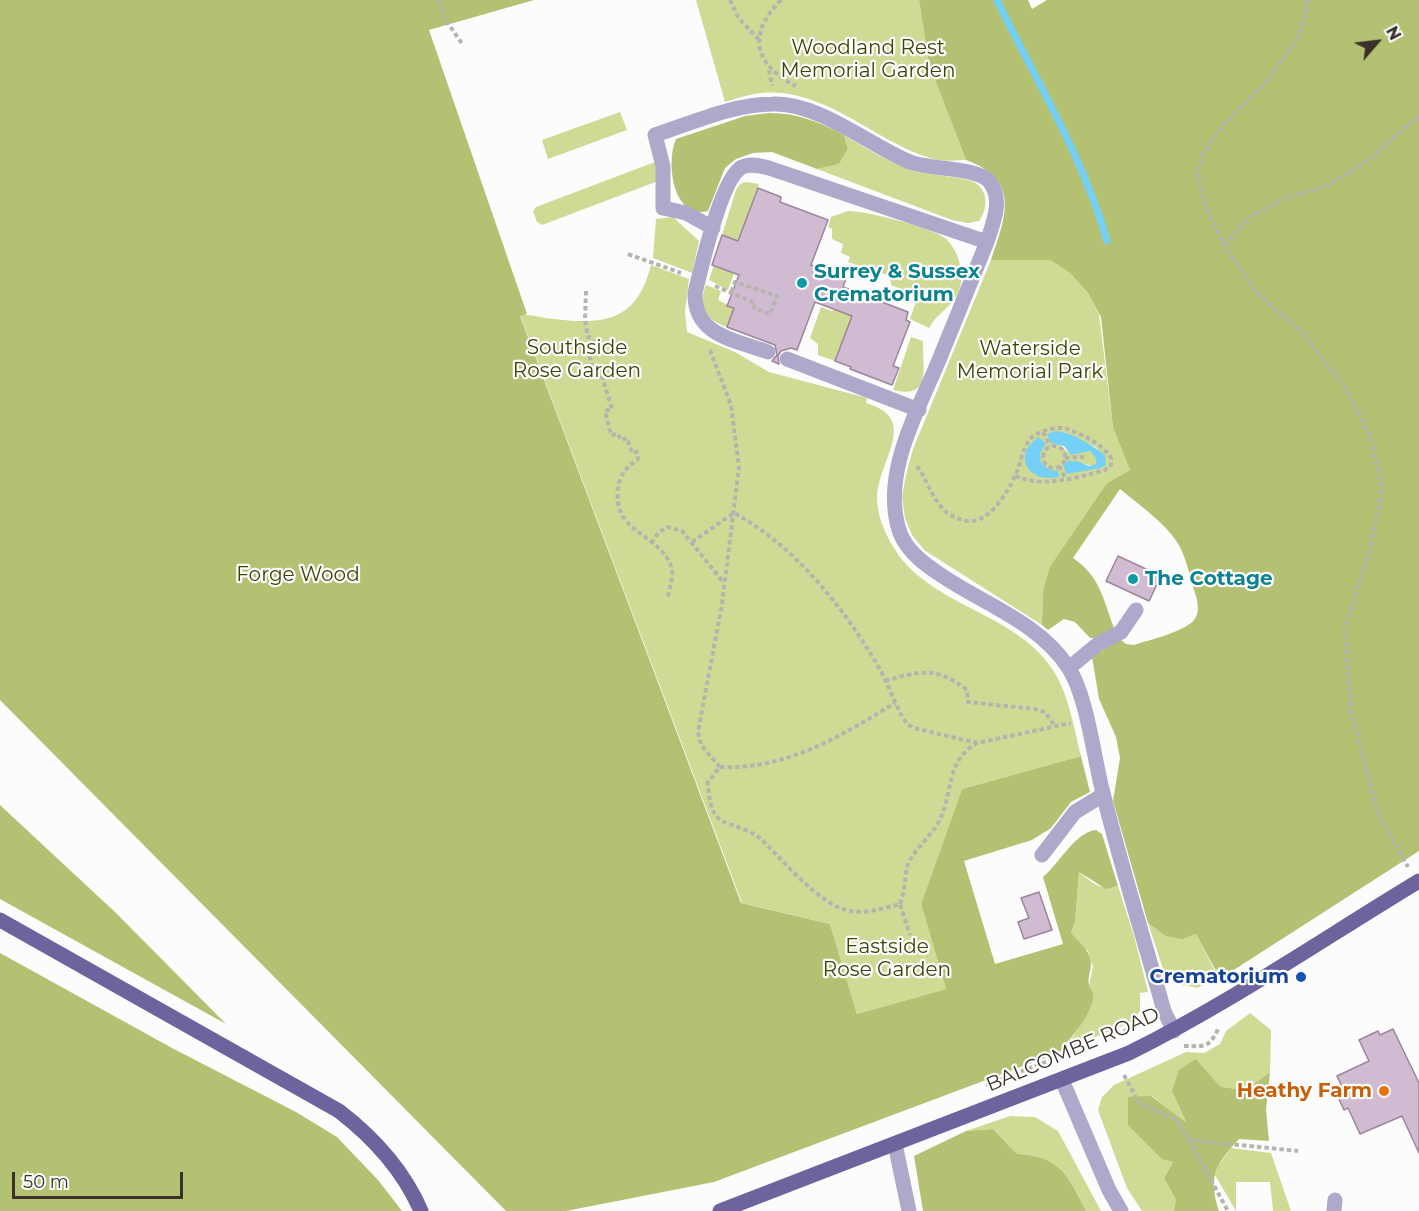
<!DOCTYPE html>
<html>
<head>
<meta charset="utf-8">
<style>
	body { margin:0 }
	#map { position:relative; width:1419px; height:1211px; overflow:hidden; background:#fcfcfc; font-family:Montserrat,sans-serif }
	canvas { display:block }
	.north { position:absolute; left:1347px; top:12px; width:60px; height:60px; -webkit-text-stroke:4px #fcfcfc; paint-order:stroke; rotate:62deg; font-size:16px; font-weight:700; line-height:24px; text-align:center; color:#3a3128 }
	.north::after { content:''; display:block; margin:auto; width:21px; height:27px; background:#3a3128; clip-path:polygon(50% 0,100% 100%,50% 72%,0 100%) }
	.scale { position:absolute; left:12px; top:1172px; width:171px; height:27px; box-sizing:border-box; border:3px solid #3a3128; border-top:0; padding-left:8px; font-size:18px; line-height:21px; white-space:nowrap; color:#3a3128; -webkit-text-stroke:4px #fcfcfc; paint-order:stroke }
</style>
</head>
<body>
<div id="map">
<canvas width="1419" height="1211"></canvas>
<div class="north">N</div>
<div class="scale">50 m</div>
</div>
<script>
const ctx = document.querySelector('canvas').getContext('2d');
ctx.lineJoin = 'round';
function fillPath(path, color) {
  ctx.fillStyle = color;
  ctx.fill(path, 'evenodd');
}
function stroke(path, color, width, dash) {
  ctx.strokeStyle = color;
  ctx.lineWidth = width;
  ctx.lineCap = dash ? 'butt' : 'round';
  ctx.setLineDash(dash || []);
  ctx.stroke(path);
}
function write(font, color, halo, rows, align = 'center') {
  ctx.font = font + ' Montserrat,sans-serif';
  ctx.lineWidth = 4.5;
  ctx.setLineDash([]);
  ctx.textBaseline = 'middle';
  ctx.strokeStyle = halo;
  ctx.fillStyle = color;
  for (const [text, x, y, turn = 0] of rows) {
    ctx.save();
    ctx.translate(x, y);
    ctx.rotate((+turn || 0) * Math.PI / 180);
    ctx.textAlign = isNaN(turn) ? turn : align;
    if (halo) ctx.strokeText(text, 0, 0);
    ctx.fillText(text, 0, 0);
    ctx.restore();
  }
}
const green = new Path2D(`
	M 696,0 L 919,0 L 929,64 L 966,160 C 956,160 944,162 934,159 C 876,144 827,87 761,93 C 749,94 736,99 725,102 Z
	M 620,112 L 627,130 L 548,159 L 542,140 Z
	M 844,135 C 867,149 889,162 914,171 C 930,176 967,176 977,184 C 989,194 987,210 979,221 L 968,223 L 952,220 L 817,169 L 839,164 L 848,149 Z
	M 655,162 L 658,181 L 542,225 L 537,222 L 533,211 L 536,207 Z
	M 746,182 L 759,184 L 738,241 L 722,235 L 736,190 L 740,184 Z
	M 848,211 C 866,211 931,227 945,238 C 959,250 966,276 958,293 C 952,307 936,314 929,328 L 910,319 L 918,296 L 891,285 L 890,276 L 848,262 L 850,257 L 841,253 L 843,244 L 832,239 L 832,229 L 828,227 L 831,217 Z
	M 673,217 L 699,241 L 692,273 L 653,258 L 656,219 Z
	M 991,260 L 1050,260 L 1070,273 L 1088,293 L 1099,314 L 1113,428 L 1130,470 L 1107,483 L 1043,591 L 1042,625 L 924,550 L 912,535 L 905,518 L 902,497 L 906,475 L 913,449 ZM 1062,432 L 1097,448 L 1101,468 L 1063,466 L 1081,463 L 1093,466 L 1096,464 L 1096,459 L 1090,451 L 1068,452 L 1058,443 Z
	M 651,265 L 689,279 L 685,312 L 687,332 L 735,352 L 769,372 L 867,398 L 866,403 C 921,419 878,460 877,498 C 877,517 887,538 897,553 C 935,607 1017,614 1053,670 C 1069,695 1074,728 1081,756 L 962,789 L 921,904 L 946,989 L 857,1014 L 830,924 L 742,903 L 520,315 C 531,314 541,318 553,319 C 605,325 637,321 651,265 Z
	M 714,265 L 734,273 L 728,290 L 709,280 Z
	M 706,285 L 721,291 L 718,300 L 734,308 L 727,327 C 707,321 697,305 706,285 Z
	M 821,307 L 832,311 L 839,308 L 888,326 L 835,361 L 818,355 L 818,344 L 810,338 Z
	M 911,337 L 923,341 C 922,366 933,400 893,390 Z
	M 1079,872 C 1092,883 1101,891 1118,886 L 1134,936 L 1148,992 L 1140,993 L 1140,1011 L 1131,1022 L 1058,1053 L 1073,1037 L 1090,1008 L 1089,985 L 1093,967 L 1088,951 L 1079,944 L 1071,932 L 1075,922 Z
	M 1148,923 C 1167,936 1173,942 1196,934 L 1214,969 L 1228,973 L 1197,988 L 1180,984 L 1172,976 L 1166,978 Z
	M 1250,1013 L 1271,1030 L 1270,1072 L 1246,1090 L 1221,1087 L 1196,1059 L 1187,1124 L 1152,1096 L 1173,1162 L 1164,1178 L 1176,1200 L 1174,1211 L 1142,1211 L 1127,1188 L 1098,1110 L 1102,1097 L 1114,1085 L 1186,1052 L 1204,1053 L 1220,1044 L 1226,1031 Z
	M 1010,1116 L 1035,1117 L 1058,1131 L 1101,1211 L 1086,1211 C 1068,1176 1061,1156 1017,1154 L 993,1129 L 966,1131 Z
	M 1231,1148 L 1271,1153 L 1291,1211 L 1273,1211 L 1270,1182 L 1236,1182 L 1236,1211 L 1215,1175 L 1218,1166 Z`);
const forest = new Path2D(`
	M 0,0 L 534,0 L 429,30 L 527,314 L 520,316 L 741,903 L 830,924 L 857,1014 L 946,989 L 921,904 L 962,789 L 1081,756 L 1090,792 L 1071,802 L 1051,828 L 1032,840 L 964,861 L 995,964 L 1063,944 L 1043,877 C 1059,864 1075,832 1096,830 L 1102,834 L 1118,886 L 1106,889 L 1079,872 L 1075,922 L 1071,932 C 1076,940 1085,946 1088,953 C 1095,966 1087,973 1089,985 C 1089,988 1093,991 1093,994 C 1095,1011 1069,1041 1058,1053 L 714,1182 L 566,1211 L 506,1211 L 0,700 Z
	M 919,0 L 1028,0 L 1032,9 L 1047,0 L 1419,0 L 1419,851 L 1229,973 L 1215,969 L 1196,934 L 1182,939 L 1166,936 L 1148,923 L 1113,801 L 1120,758 L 1116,737 L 1099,699 L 1092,657 L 1120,639 L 1126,644 L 1134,645 C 1149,640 1184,632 1194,620 C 1201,612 1197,599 1194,590 C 1189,574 1186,556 1177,542 C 1163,521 1139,505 1120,489 L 1073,558 C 1100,576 1103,599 1114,628 L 1099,638 L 1090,638 L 1075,622 L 1064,619 L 1048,630 L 1042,625 L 1043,591 L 1050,567 L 1107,483 L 1130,470 L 1113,428 L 1101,317 L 1088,293 L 1070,273 L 1050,260 L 991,260 C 1006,216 1021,180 966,160 L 929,64 Z
	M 769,113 C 798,113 819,122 844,135 L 848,149 L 839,164 L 817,169 L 772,152 L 753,153 L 736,159 L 725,168 L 708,211 C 672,220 666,161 676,139 L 745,116 Z
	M 0,805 L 116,913 L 226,1024 L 0,899 Z
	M 0,953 L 172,1048 L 296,1112 L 337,1137 L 378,1180 L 402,1211 L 0,1211 Z
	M 1196,1059 L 1221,1087 L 1246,1090 L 1270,1072 L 1266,1110 L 1269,1141 L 1239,1139 C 1215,1165 1208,1177 1219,1211 L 1174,1211 L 1176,1200 L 1164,1178 L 1173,1162 L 1162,1159 L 1128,1125 L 1128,1097 L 1151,1096 L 1187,1123 L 1172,1091 L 1179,1070 Z
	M 993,1129 L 1017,1154 C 1061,1156 1068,1176 1086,1211 L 923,1211 L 914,1156 L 966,1131 Z`);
const water = new Path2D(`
	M 1055,431 C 1072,432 1092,445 1105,455 L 1106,465 L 1101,468 L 1067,474 L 1063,466 L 1068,461 L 1077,461 L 1089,466 L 1096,464 L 1096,459 L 1090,451 L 1071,455 L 1064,446 L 1051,443 L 1047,434 Z
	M 1039,437 L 1046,444 L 1040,453 L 1041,463 L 1050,470 L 1058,471 L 1059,477 C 1028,484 1011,455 1039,437 Z`);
const stream = new Path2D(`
	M 997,0 C 1035,79 1083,156 1107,241`);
const building = new Path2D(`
	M 758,188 L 781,197 L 780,202 L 828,220 L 811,265 L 846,279 L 843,287 L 908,312 L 906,320 L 910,322 L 893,366 L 899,368 L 892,385 L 850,369 L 851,367 L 835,361 L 852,316 L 815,302 L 797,350 L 791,348 L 781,351 L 778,356 L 779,364 L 772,361 L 777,355 L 775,345 L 727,327 L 734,308 L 727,306 L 739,275 L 712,265 L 722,235 L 738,241 Z
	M 1118,556 L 1161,576 L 1149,601 L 1106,581 Z
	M 1039,892 L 1052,930 L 1024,939 L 1018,922 L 1029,918 L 1021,898 Z
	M 1393,1029 L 1419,1083 L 1419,1153 L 1402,1116 L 1360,1134 L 1348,1108 L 1344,1110 L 1336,1093 L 1343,1089 L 1337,1076 L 1369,1061 L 1359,1040 L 1378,1031 L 1380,1035 Z`);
const path = new Path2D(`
	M 438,0 L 445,19 L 463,45
	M 730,0 L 738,17 L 759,40
	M 781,0 C 746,35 755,65 796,86
	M 1307,0 L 1305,20 L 1296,41 L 1268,80 L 1224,124 L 1205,150 L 1197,175 L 1204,202 L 1224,245 L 1258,294 L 1303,333 L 1346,389 L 1371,437 L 1382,488 L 1369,554 L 1345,628 L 1351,711 L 1378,813 L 1408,867
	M 769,70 L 772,86
	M 1224,245 L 1250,217 L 1286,198 L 1326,186 L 1369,160 L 1408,124 L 1419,117
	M 628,254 L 681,273
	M 715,286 L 755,303 L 754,308 L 770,314 L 777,296 L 735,282 L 731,293
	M 586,291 L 585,321 L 588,337 L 592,338 L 595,344 L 587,347 L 594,373 L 600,370 L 612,409 L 605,411 L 611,435 L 618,434 L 621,440 L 627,438 L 632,453 L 637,452 L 638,459 C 626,468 620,474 618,489 C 612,533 659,533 671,566 C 674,577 670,588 667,599
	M 710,350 L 731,405 L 739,467 L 722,604 L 698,732 L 701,745 L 720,767 L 708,782 C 710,834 728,816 760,838 C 782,859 820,906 850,911 C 867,914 884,908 900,904 L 910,935
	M 1043,432 L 1050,446
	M1043 457a11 11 0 1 1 22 0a11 11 0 1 1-22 0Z
	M 1065,458 L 1084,457
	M 917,466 C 927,480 931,496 943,509 C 949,516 958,519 967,521 C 989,524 1007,493 1015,476 C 1021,464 1022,448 1031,438 C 1040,430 1060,425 1070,430 C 1085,436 1102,444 1111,458 L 1111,465 L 1105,470 C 1076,478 1043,488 1015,476
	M 1059,466 L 1066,479
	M 692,542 L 734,513 C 794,545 844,608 878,666 C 889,685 895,706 907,724 L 914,728 L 977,743
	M 651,543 L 659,532 L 668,527 L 682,531 L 724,583
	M 885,681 C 920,671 936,666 967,690 L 968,702 L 1035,709 L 1045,712 L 1055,726
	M 720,767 C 786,770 841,736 895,703
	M 900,904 C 906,890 904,875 908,864 C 915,848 935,833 942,815 C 953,786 947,761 977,743 L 1071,723
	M 1110,1038 L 1135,1026
	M 1184,1046 C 1205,1046 1209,1049 1219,1027
	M 1124,1075 L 1139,1103 L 1177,1120 L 1189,1140 L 1298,1151
	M 986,1085 L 1074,1051
	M 1189,1140 L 1228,1211`);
const minor = new Path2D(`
	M 713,228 L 686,213 L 663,208 L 663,166 L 655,135 C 692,123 733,104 773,104 C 818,102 869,145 910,162 C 931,170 976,167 989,181 C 1004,199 993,223 987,242 C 971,281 955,320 939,360 C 918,411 880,475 900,533 C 908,553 927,566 944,577 C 986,605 1039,623 1068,667 C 1087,695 1094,759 1103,793 C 1121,866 1144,939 1164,1011 L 1174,1031
	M 768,352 C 735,340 694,336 695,293 C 701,269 721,178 742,167 C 750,163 761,166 769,168 L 987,242
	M 787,359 L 919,410
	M 1069,668 L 1098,644 L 1121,632 L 1136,610
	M 1042,855 L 1075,812 L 1103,795
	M 1062,1080 L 1109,1190 L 1121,1211
	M 895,1144 L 909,1211
	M 1334,1211 L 1335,1200`);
const major = new Path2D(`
	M 0,920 L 339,1111 C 374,1138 403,1169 421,1211
	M 720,1211 L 1129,1053 C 1230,1003 1323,939 1419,881`);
const markers = [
	[802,283,6,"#0f9aa8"],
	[1133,579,6,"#0f9aa8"],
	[1301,977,6,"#1a4fb4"],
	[1384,1091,6,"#e8710a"]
];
const parkNames = [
	["Woodland Rest",868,48],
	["Memorial Garden",868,71],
	["Southside",577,348],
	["Rose Garden",577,371],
	["Waterside",1030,349],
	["Memorial Park",1030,372],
	["Forge Wood",298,575],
	["Eastside",887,947],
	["Rose Garden",887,970]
];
const cultureNames = [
	["Surrey & Sussex",814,272],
	["Crematorium",814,295],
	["The Cottage",1145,579]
];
const transitNames = [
	["Crematorium",1289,977]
];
const streetNames = [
	["BALCOMBE ROAD",1073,1050,-23]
];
const foodNames = [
	["Heathy Farm",1372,1091]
];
fillPath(green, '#cfda95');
fillPath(forest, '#b4c172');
fillPath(water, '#75d0f8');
stroke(stream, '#75d0f8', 7);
fillPath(building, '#d1bbd2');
stroke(building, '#9b869c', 1.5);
stroke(path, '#b7b4b0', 4, [4.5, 3]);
stroke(minor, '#ada9ca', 15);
stroke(major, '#6d649d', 15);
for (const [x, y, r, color] of markers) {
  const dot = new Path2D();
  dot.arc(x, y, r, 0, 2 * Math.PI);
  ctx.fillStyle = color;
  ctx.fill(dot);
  stroke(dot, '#fcfcfc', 2);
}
write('20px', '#3e4406', '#fcfcfc', parkNames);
write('bold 20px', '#0d838f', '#fcfcfc', cultureNames, 'left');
write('bold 20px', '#164399', '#fcfcfc', transitNames, 'right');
write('20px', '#3a3128', '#fcfcfc', streetNames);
write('bold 20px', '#c56008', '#fcfcfc', foodNames, 'right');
</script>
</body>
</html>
